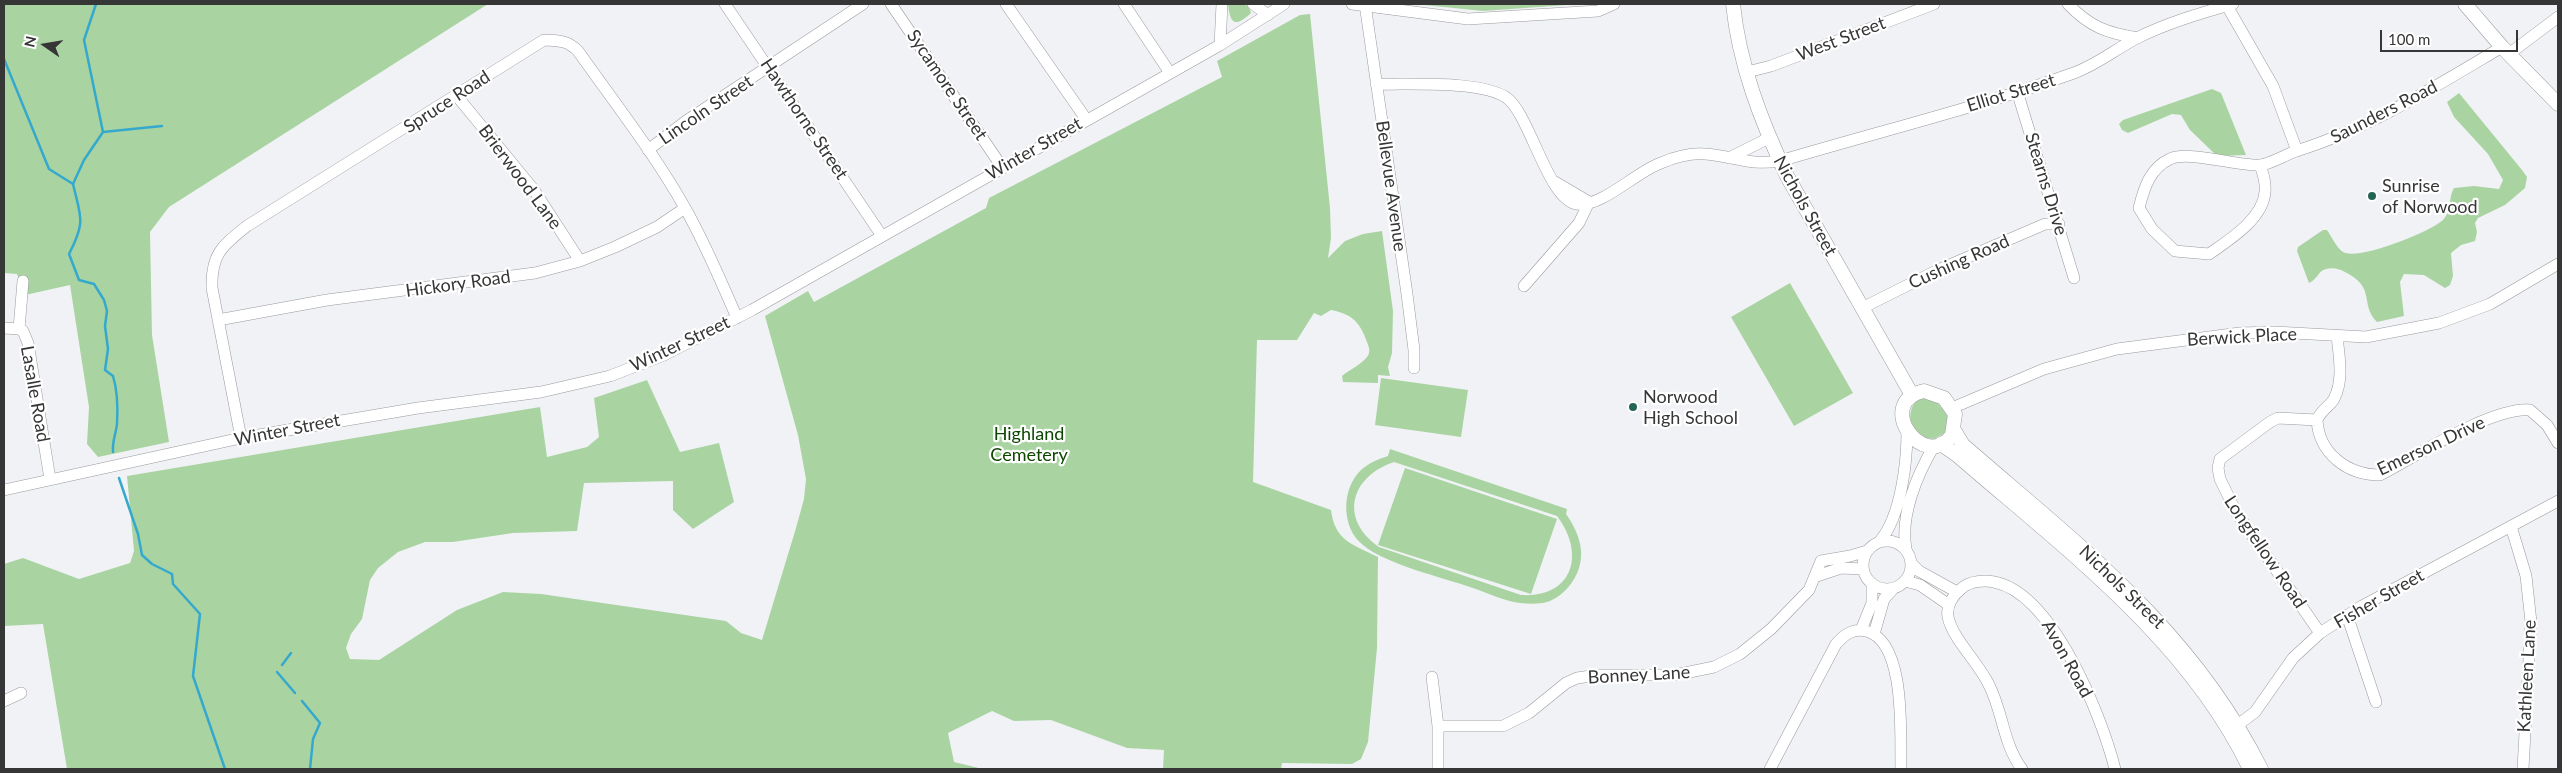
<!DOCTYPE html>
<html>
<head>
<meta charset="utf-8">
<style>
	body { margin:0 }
	#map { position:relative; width:2562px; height:773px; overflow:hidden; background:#f1f2f6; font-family:Lato,sans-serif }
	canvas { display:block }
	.frame { position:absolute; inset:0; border:5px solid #363637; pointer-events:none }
	.north { position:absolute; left:20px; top:20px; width:50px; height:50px; -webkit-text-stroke:4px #fff; paint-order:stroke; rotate:283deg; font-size:14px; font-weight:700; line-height:20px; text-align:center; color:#363637 }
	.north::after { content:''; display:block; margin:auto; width:18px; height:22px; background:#363637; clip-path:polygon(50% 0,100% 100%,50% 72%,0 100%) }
	.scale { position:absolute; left:2380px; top:30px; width:138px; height:22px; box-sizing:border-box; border:2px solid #363637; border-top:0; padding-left:6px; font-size:15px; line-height:18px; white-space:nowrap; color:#363637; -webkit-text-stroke:4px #fff; paint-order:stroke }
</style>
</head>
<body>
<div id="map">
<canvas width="2562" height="773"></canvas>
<div class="frame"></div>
<div class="north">N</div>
<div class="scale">100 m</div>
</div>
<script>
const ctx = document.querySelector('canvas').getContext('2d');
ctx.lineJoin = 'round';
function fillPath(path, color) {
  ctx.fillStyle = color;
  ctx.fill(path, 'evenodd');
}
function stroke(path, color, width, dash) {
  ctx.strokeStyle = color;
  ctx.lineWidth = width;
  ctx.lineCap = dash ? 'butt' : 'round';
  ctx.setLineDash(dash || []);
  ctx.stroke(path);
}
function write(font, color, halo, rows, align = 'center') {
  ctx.font = font + ' Lato,sans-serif';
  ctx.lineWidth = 4.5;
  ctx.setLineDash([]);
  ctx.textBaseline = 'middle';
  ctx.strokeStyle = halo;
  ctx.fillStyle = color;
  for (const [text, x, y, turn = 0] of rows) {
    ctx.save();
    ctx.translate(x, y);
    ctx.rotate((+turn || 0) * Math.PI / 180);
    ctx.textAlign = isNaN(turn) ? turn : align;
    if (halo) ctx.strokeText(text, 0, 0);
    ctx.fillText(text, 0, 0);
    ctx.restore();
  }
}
const green = new Path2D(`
	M 4,4 L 488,4 L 169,207 L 150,232 L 152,335 L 169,442 L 98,457 L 87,444 L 89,407 L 70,285 L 25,295 L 17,274 L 4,273 Z
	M 1228,4 C 1238,4 1249,1 1251,13 C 1235,28 1230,24 1228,4 Z
	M 1415,4 L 1581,4 L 1483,11 Z
	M 1310,14 L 1330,208 L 1331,238 L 1328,258 L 1345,241 L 1363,234 L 1382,231 L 1393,311 L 1392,353 L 1388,367 L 1390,376 L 1378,375 L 1378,383 L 1343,382 L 1342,376 C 1349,370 1362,364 1367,357 C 1371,352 1369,347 1367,342 C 1360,322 1352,314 1331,310 L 1321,316 L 1314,313 L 1297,340 L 1257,340 L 1253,482 L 1331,510 C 1335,541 1352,544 1378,557 L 1377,648 L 1368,742 L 1361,759 L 1352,764 L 1282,763 L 1281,769 L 1163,769 L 1164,750 L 1127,748 L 1051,720 L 1014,721 L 992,711 L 948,733 L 954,762 L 983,769 L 67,769 L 43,624 L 4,626 L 4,564 L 23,558 L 79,579 L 130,563 L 134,551 L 127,476 L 540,407 L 547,457 L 587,447 L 599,437 L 594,398 L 647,380 L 680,452 L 719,443 L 734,502 L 693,529 L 673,510 L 673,481 L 584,483 L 577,531 L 513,533 L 453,542 L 425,542 L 398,552 L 378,568 L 370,580 L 362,619 L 351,634 L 346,648 L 350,659 L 379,660 L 457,610 L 503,592 L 541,594 L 726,621 L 741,633 L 762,640 L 796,528 L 804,499 L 806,479 L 798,435 L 765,316 L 808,291 L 814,302 L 986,208 L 989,198 L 1222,77 L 1217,61 L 1300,15 Z
	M 2212,89 L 2221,93 L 2246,155 L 2217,156 L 2190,130 L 2181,115 L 2172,114 L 2128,133 L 2122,130 L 2119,124 L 2123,120 Z
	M 2459,93 L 2522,170 L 2527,177 L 2525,188 L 2505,205 L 2478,218 L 2475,223 L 2477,232 L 2475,241 L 2461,245 L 2451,253 L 2453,276 L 2450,285 L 2445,288 L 2424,275 L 2404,274 L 2400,282 L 2404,316 L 2377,322 C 2359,304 2377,288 2345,272 C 2340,269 2332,267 2326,269 C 2318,271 2317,280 2309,283 L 2297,251 L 2298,247 L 2323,230 L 2327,230 C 2332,237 2336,247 2343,252 C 2358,261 2430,232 2443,220 C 2452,211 2448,198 2454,188 L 2474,186 L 2499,189 L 2503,180 L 2488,154 L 2454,117 L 2447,102 Z
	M 1790,283 L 1853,393 L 1794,426 L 1731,317 Z
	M 1381,378 L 1468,390 L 1461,437 L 1375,425 Z
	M 1926,397 L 1937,402 L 1948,416 L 1945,433 L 1934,439 C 1911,438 1904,417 1916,400 Z
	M 1390,449 L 1567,509 L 1566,514 C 1578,531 1586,551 1578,571 C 1572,586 1559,600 1543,603 C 1535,604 1527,604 1520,603 C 1504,601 1488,593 1473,588 C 1442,577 1387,565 1363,545 C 1341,528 1341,489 1361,470 C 1369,463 1378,459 1388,456 ZM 1394,462 L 1557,516 C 1586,554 1573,598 1521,595 L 1379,547 C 1339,519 1350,477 1394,462 Z
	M 1405,468 L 1557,519 L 1531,594 L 1378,545 Z`);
const stream = new Path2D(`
	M 4,59 L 49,169 L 73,184 C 81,218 86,221 69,254 L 79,280 L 94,284 L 104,300 L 107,311 L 105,326 L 108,349 L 105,370 L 113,376 C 118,392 118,407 117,424 C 116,434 112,441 113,452
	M 103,132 L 162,126
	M 73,184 L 84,160 L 103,132 L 84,40 L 96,4
	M 119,478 L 138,534 L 142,555 L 152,564 L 172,574 L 173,584 L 200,614 L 193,676 L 225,769
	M 282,665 L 291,653
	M 277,672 L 295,693
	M 302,701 L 320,723 L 313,739 L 310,769`);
const minor = new Path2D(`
	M 725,4 L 882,236
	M 891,4 L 1002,167
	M 1006,4 L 1086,119
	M 1124,4 L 1170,73
	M 1253,4 L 1268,15
	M 1352,4 L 1468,19 L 1598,11 L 1614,4
	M 1365,4 L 1407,294 L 1414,350 L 1414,368
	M 2068,4 C 2090,27 2107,33 2138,38
	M 2226,4 L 2273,86 L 2297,151
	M 1220,45 L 1222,4
	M 2509,54 L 2558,17
	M 1747,72 L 1771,66 L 1934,4
	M 1376,84 C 1409,85 1481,80 1507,98 C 1530,115 1548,200 1577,204 C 1601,208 1637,171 1661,163 C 1675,157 1690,153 1705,154 C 1734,156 1749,166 1780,161 C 1877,132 1976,108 2071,74 C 2095,66 2114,50 2137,38 C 2167,23 2201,13 2233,4
	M 2017,91 L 2074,278
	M 456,95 L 534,190 L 580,261
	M 648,150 L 686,121 L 863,4
	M 1729,158 L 1769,138
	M 2260,165 C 2263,173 2266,183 2265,192 C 2263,219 2229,240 2209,254 L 2175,251 L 2152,229 L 2139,208 C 2144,188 2150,168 2170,159 C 2188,150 2241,167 2261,165 C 2272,163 2285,155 2296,151 C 2370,128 2436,86 2502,47
	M 1555,182 L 1589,202
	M 23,281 L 19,329 L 23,331 L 28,343 L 50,479
	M 1524,286 L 1579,223 L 1589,202
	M 1862,308 L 1938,270 L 2045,224 L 2059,224
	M 218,320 L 327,300 L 535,273 L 580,261 L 615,247 L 657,227 L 685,208
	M 4,328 L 19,329
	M 1952,408 L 2044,369 L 2117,349 L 2240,333 L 2275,332 L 2366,337 L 2439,323 L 2490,304 L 2558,264
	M 2317,420 C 2319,454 2348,475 2380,475 C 2416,456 2492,407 2530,410 L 2547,425 L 2558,443
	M 241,438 L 212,288 C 211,254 222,246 247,226 L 544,40 C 559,41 567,40 578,51 C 614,102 654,153 685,208 C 705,243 721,281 737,318
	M 4,490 L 241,438 L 418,408 L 541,392 L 610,376 L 664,355 L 752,310 L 1220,45 L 1284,4
	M 2511,526 L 2526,576 L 2531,622 L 2523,769
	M1863 565a24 24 0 1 1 48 0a24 24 0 1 1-48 0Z
	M 1880,541 C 1901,516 1907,463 1907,431
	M 1906,549 C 1900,515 1917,475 1934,446
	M 1911,563 L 1919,571 L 1957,592
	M 1817,576 L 1841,568 L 1863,569
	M 1905,581 L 1920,585 L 1949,605
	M 2347,615 L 2376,702
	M 1861,630 L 1872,603 L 1872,584
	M 2320,633 L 2236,512 L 2220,479 L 2218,468 L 2220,459 L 2270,422 L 2278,418 L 2317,420 C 2321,410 2329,407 2334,399 C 2344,380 2339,356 2337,336
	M 1874,634 L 1884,599 L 1894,588
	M 1432,677 L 1438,726 L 1438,769
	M 4,701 L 21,693
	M 1438,726 L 1503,726 L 1529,713 L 1566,683 L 1577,678 L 1598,675 L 1675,675 L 1714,667 L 1740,654 L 1771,629 L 1809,590 L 1821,561 L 1850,556 L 1867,551
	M 2231,730 L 2255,712 L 2293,658 L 2320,633 L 2362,606 L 2558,501
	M 1770,769 L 1836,644 C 1844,635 1853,628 1866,631 C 1907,641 1900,737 1901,769
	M 2022,769 C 2003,744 2003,712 1989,685 C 1979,663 1953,640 1948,617 C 1946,606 1953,595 1962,588 C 1970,581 1984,580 1994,582 C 2053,593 2102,717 2115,769`);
const major = new Path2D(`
	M 1733,4 C 1739,64 1761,121 1787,176 L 1912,395
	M 2465,4 L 2502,47 L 2558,104
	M 1924,391 L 1944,398 L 1955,414 L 1952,435 C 1924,474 1873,402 1924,391 Z
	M 1954,430 L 1963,445 C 2078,545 2191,629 2261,769
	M 1941,444 L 1957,455 C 2064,548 2188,639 2250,769`);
const markers = [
	[2372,196,5,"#246655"],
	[1633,407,5,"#246655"]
];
const streetNames = [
	["West Street",1841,39,-21],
	["Sycamore Street",947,85,56],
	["Elliot Street",2011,93,-17],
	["Spruce Road",447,102,-33],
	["Lincoln Street",706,110,-34],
	["Saunders Road",2384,112,-27],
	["Hawthorne Street",804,119,56],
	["Winter Street",1034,149,-30],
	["Brierwood Lane",520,177,53],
	["Stearns Drive",2046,184,73],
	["Bellevue Avenue",1391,186,82],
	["Nichols Street",1805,206,61],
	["Cushing Road",1959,262,-24],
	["Hickory Road",458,284,-8],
	["Berwick Place",2242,337,-3],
	["Winter Street",680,344,-25],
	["Lasalle Road",35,394,80],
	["Winter Street",287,430,-11],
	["Emerson Drive",2431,446,-25],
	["Longfellow Road",2265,552,56],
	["Nichols Street",2122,587,44],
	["Fisher Street",2379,599,-30],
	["Avon Road",2067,659,61],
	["Bonney Lane",1639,675,-3],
	["Kathleen Lane",2527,676,-87]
];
const poiNames = [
	["Sunrise",2382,186],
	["of Norwood",2382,207],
	["Norwood",1643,397],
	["High School",1643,418]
];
const parkNames = [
	["Highland",1029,434],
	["Cemetery",1029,455]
];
fillPath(green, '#a9d4a2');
stroke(stream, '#35a9cd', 2.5);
stroke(minor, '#999a9d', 12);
stroke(major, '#999a9d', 15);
stroke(minor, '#fff', 11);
stroke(major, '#fff', 14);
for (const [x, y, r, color] of markers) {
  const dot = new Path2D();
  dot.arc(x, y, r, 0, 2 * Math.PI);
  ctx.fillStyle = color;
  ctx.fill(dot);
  stroke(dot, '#fff', 2);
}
write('18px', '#363637', '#fff', streetNames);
write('18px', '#363637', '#fff', poiNames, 'left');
write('18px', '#0d4801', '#fff', parkNames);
</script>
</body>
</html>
